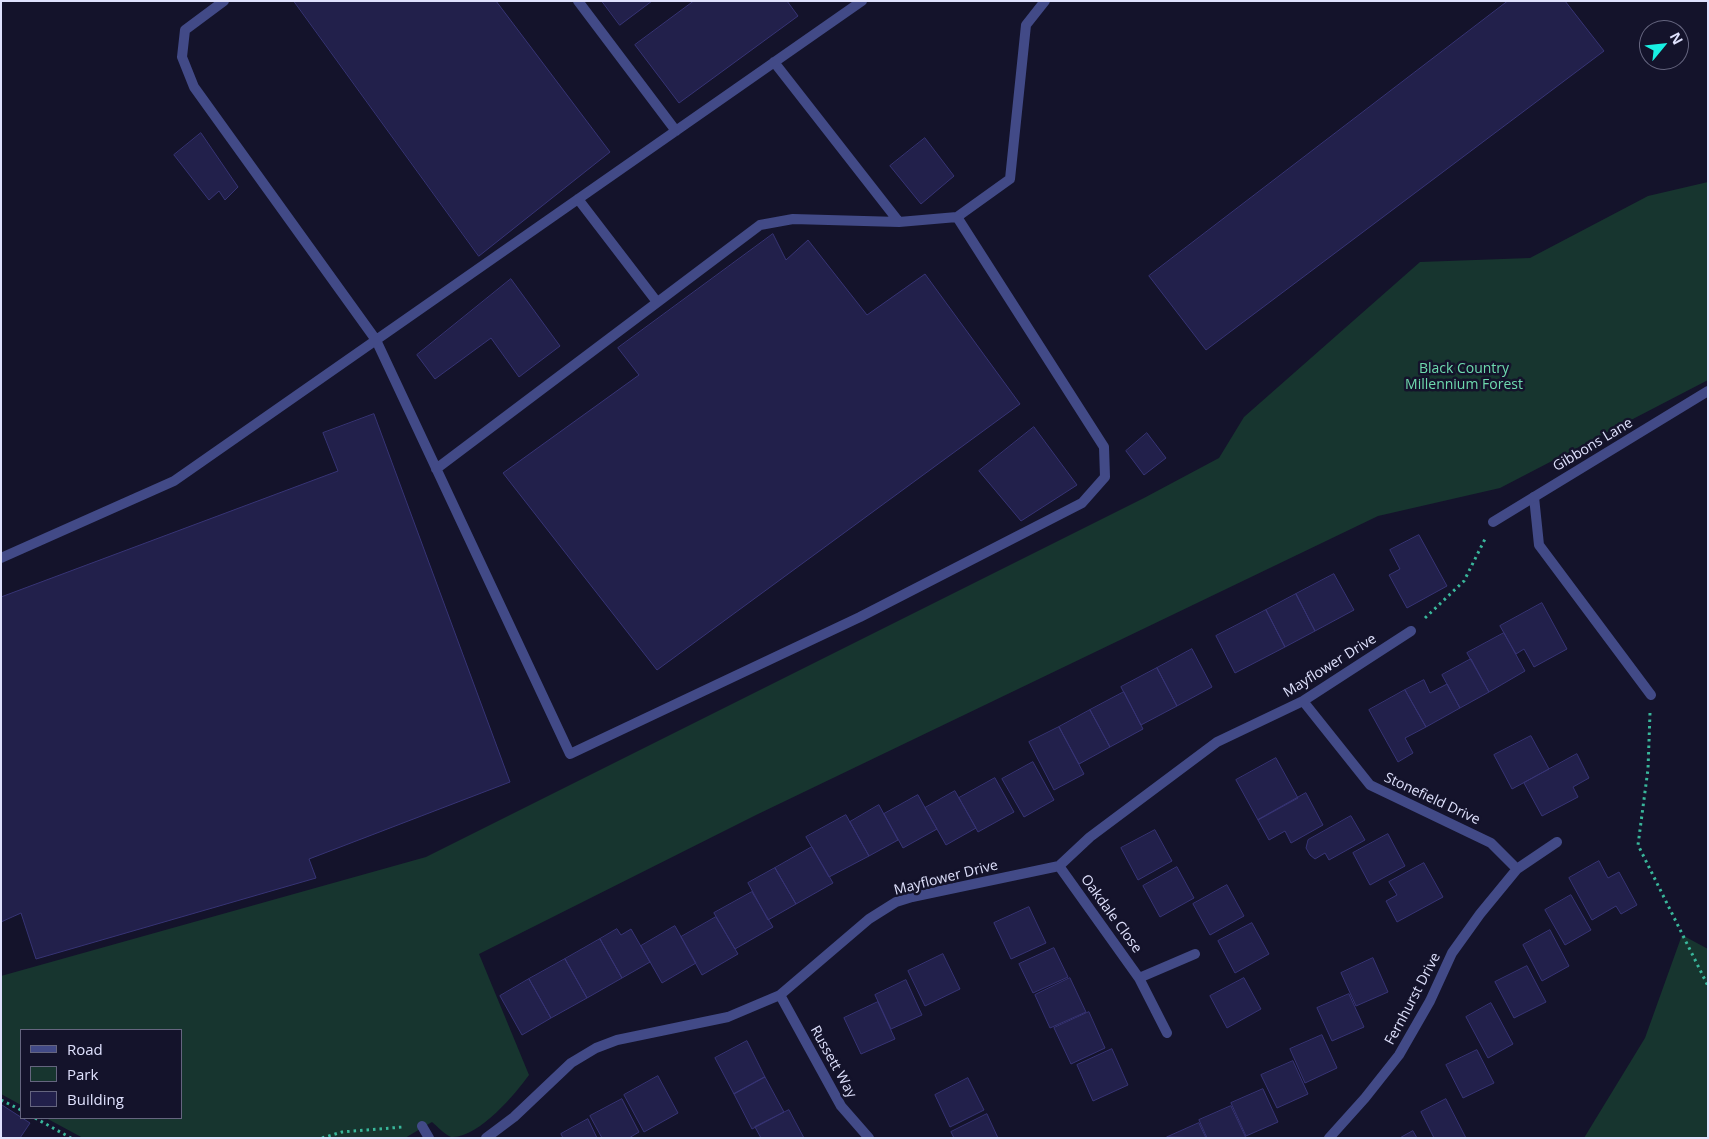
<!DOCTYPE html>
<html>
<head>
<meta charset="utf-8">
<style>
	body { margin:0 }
	#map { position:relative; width:1709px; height:1139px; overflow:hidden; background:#14132b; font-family:"Open Sans",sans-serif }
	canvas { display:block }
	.frame { position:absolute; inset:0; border:2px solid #dfe1fd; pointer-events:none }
	.legend { position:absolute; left:20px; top:1029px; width:162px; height:90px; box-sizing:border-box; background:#14132b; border:1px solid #65657f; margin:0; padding:6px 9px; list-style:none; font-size:15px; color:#dfe1fd }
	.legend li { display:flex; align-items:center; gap:10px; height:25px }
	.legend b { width:25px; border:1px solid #65657f }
	.north { position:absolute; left:1639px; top:20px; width:50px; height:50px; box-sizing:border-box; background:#14132b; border:1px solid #65657f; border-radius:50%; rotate:62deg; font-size:14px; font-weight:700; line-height:20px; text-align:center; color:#dfe1fd }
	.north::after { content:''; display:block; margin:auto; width:18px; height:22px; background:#18f0e3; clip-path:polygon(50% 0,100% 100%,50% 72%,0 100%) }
</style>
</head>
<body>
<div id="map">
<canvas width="1709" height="1139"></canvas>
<div class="frame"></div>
<ul class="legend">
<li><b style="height:6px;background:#424a87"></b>Road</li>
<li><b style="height:14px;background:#17352f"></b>Park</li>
<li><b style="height:14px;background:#22204b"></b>Building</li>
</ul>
<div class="north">N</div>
</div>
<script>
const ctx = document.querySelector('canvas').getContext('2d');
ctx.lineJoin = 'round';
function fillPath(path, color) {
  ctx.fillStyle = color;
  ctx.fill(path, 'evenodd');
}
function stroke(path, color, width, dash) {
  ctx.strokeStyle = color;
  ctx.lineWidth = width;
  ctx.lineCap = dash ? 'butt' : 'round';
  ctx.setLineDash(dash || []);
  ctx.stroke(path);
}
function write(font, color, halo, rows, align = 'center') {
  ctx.font = font + ' "Open Sans",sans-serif';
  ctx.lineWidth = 5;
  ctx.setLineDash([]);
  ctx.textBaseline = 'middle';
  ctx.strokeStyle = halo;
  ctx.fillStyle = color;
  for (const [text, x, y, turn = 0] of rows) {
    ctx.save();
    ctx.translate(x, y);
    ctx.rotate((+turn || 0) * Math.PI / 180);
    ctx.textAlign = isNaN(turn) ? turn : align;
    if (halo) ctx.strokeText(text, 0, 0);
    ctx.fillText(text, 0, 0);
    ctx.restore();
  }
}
const green = new Path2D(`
	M 1708,182 L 1708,380 L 1500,488 L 1378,516 L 756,815 L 479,954 L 529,1075 C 516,1093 478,1139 451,1137 C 444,1134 438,1127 432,1122 L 405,1138 L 83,1138 L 46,1118 L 181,1118 L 181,1030 L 21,1030 L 21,1105 L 1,1094 L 1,976 L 426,857 L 1144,498 L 1219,458 L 1244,417 L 1420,262 L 1530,258 L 1648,196 Z
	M 1682,935 L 1708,949 L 1708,1138 L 1584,1138 L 1645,1038 Z`);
const building = new Path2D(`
	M 294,1 L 496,1 L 610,152 L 479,256 Z
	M 602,1 L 652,1 L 620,25 Z
	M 694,1 L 787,1 L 798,16 L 679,103 L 635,45 Z
	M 1508,1 L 1565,1 L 1604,51 L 1206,350 L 1149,276 Z
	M 201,133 L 238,187 L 225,200 L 219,191 L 209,200 L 174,155 Z
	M 925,138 L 954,176 L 921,204 L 890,166 Z
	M 773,234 L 786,260 L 808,240 L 867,315 L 925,274 L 1020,404 L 657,670 L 503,473 L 639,375 L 618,348 Z
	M 511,279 L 560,346 L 519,377 L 491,338 L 435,379 L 417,355 Z
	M 374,414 L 510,782 L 309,859 L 316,878 L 36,959 L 21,913 L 1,922 L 1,597 L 338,471 L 323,433 Z
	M 1034,427 L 1077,485 L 1021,521 L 979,471 Z
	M 1147,433 L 1166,458 L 1144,475 L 1126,451 Z
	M 1419,535 L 1447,586 L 1407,608 L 1389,575 L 1400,569 L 1390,550 Z
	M 1334,574 L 1354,610 L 1315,631 L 1296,594 Z
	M 1296,594 L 1315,631 L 1285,647 L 1266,610 Z
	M 1542,603 L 1567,649 L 1534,667 L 1524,649 L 1516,654 L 1500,626 Z
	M 1266,610 L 1285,647 L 1235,673 L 1216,636 Z
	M 1504,633 L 1525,671 L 1489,692 L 1467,653 Z
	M 1192,649 L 1212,687 L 1177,706 L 1157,668 Z
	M 1471,659 L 1489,692 L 1460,708 L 1442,675 Z
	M 1157,668 L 1177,706 L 1141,725 L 1121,687 Z
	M 1424,680 L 1430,693 L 1447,684 L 1460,708 L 1426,727 L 1405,690 Z
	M 1405,690 L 1426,727 L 1405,738 L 1413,753 L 1398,762 L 1369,710 Z
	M 1124,692 L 1143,729 L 1110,747 L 1090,710 Z
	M 1090,710 L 1110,747 L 1079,764 L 1059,727 Z
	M 1059,727 L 1084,774 L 1054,790 L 1029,742 Z
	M 1531,736 L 1549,769 L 1512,789 L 1494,755 Z
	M 1577,754 L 1589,778 L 1573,787 L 1578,797 L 1542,816 L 1524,783 Z
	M 1276,758 L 1298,798 L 1258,820 L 1236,780 Z
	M 1033,762 L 1054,800 L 1024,817 L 1002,779 Z
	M 995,778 L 1014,812 L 978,832 L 959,798 Z
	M 955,791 L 976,828 L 946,845 L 925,808 Z
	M 1306,793 L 1323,825 L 1291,843 L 1285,831 L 1269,840 L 1258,820 Z
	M 918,795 L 937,829 L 903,848 L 884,814 Z
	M 879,805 L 898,840 L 869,856 L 850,822 Z
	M 846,815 L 869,856 L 829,877 L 806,837 Z
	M 1351,816 L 1365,840 L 1329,860 L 1325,853 L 1315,859 L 1310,855 L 1306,848 L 1308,840 Z
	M 1155,830 L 1172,861 L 1138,880 L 1121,848 Z
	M 1388,834 L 1405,866 L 1370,885 L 1353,853 Z
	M 812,847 L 833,883 L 796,904 L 775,868 Z
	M 1599,861 L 1608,878 L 1619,872 L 1637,905 L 1621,914 L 1616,906 L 1592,920 L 1569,878 Z
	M 1424,863 L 1443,897 L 1397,922 L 1386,901 L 1397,895 L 1389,882 Z
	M 1177,867 L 1194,898 L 1160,917 L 1143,886 Z
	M 775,868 L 796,904 L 768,920 L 748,883 Z
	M 1227,885 L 1244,916 L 1210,935 L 1193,904 Z
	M 752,892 L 773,927 L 735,949 L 714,913 Z
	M 1571,895 L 1591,930 L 1565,945 L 1545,910 Z
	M 1029,907 L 1046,943 L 1011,959 L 994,923 Z
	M 716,917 L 738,954 L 702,975 L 681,937 Z
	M 1252,923 L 1269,954 L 1235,973 L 1218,941 Z
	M 675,926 L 696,963 L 662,983 L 641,946 Z
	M 617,929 L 621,935 L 631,929 L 650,962 L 622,978 L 600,939 Z
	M 1550,930 L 1569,966 L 1542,981 L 1523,945 Z
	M 600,939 L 622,978 L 587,998 L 565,959 Z
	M 1054,948 L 1068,977 L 1033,993 L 1019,964 Z
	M 943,954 L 960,989 L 925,1006 L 908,971 Z
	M 1373,958 L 1388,992 L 1356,1006 L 1341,973 Z
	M 565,959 L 587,998 L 551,1018 L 529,979 Z
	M 1527,966 L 1546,1002 L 1514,1018 L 1495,982 Z
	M 1070,978 L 1086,1012 L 1050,1028 L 1035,995 Z
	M 1244,978 L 1261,1009 L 1227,1028 L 1210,996 Z
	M 529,979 L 551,1018 L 522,1035 L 500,996 Z
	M 906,980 L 922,1015 L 891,1029 L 875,995 Z
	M 1349,994 L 1364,1027 L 1332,1041 L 1317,1008 Z
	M 878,1002 L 895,1039 L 861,1054 L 844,1018 Z
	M 1491,1003 L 1513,1044 L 1488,1058 L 1466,1017 Z
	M 1089,1012 L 1105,1048 L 1071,1064 L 1054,1028 Z
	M 1322,1035 L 1337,1068 L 1305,1083 L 1290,1049 Z
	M 747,1041 L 765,1077 L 734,1094 L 715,1058 Z
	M 1112,1049 L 1128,1085 L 1093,1101 L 1077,1065 Z
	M 1477,1050 L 1494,1083 L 1463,1098 L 1446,1065 Z
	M 1293,1061 L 1308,1094 L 1277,1108 L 1261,1075 Z
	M 658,1076 L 678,1113 L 644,1132 L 624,1095 Z
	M 765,1077 L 784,1112 L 752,1129 L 734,1094 Z
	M 968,1078 L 984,1110 L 950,1127 L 935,1095 Z
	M 1263,1089 L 1278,1122 L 1246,1136 L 1231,1103 Z
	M 622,1099 L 639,1132 L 629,1138 L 602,1138 L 590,1116 Z
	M 1446,1099 L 1466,1138 L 1434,1138 L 1421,1112 Z
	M 2,1105 L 30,1123 L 20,1138 L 1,1138 Z
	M 1231,1106 L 1246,1138 L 1207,1138 L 1199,1120 Z
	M 789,1110 L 804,1138 L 761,1138 L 755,1127 Z
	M 987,1114 L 998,1138 L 954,1138 L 951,1132 Z
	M 588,1119 L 597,1138 L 563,1138 L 561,1134 Z
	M 1199,1123 L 1206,1138 L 1167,1137 Z
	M 1413,1131 L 1417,1138 L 1400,1138 Z`);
const path = new Path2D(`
	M 1425,618 L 1464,581 L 1485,539
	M 1650,713 L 1648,769 L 1638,845 L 1708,986
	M 1,1100 L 21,1110
	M 35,1118 L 71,1138
	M 322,1138 L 342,1132 L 403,1127`);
const lane = new Path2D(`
	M 224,1 L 185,30 L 182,57 L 194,87 L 376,340 L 570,754 L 860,617 L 1082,503 L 1105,477 L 1104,447 L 957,217 L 1010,179 L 1026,25 L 1045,1
	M 578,1 L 676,131
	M 774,62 L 899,222
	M 578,199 L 657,302
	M 436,469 L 760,225 L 793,219 L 899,222 L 957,217
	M 1534,497 L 1539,545 L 1651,695
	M 1,558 L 174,481 L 862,1`);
const street = new Path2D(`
	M 1493,522 L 1708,391
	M 1303,701 L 1370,785 L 1491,843 L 1517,869
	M 1059,866 L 1139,978 L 1167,1033
	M 1139,978 L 1195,954
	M 780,995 L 841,1106 L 869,1138
	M 422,1126 L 429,1138
	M 486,1138 L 514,1117 L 571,1063 L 596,1048 L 617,1040 L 728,1017 L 780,995 L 869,919 L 896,902 L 912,897 L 1059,866 L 1090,837 L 1217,742 L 1303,701 L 1411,631
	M 1329,1138 L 1365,1098 L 1399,1055 L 1430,1001 L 1452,953 L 1480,914 L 1517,869 L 1557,842`);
const parkNames = [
	["Black Country",1464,369],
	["Millennium Forest",1464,385]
];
const streetNames = [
	["Gibbons Lane",1593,445,-31],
	["Mayflower Drive",1330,666,-32],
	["Stonefield Drive",1432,799,25],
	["Mayflower Drive",946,878,-14],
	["Oakdale Close",1111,914,54],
	["Fernhurst Drive",1413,999,-62],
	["Russett Way",833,1062,61]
];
fillPath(green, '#17352f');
fillPath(building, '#22204b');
stroke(building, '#373475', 1);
stroke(path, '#39b79b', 3, [2.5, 4]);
stroke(lane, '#424a87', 10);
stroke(street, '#424a87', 10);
write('14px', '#6edaae', '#14132b', parkNames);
write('14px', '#dfe1fd', '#14132b', streetNames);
</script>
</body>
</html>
